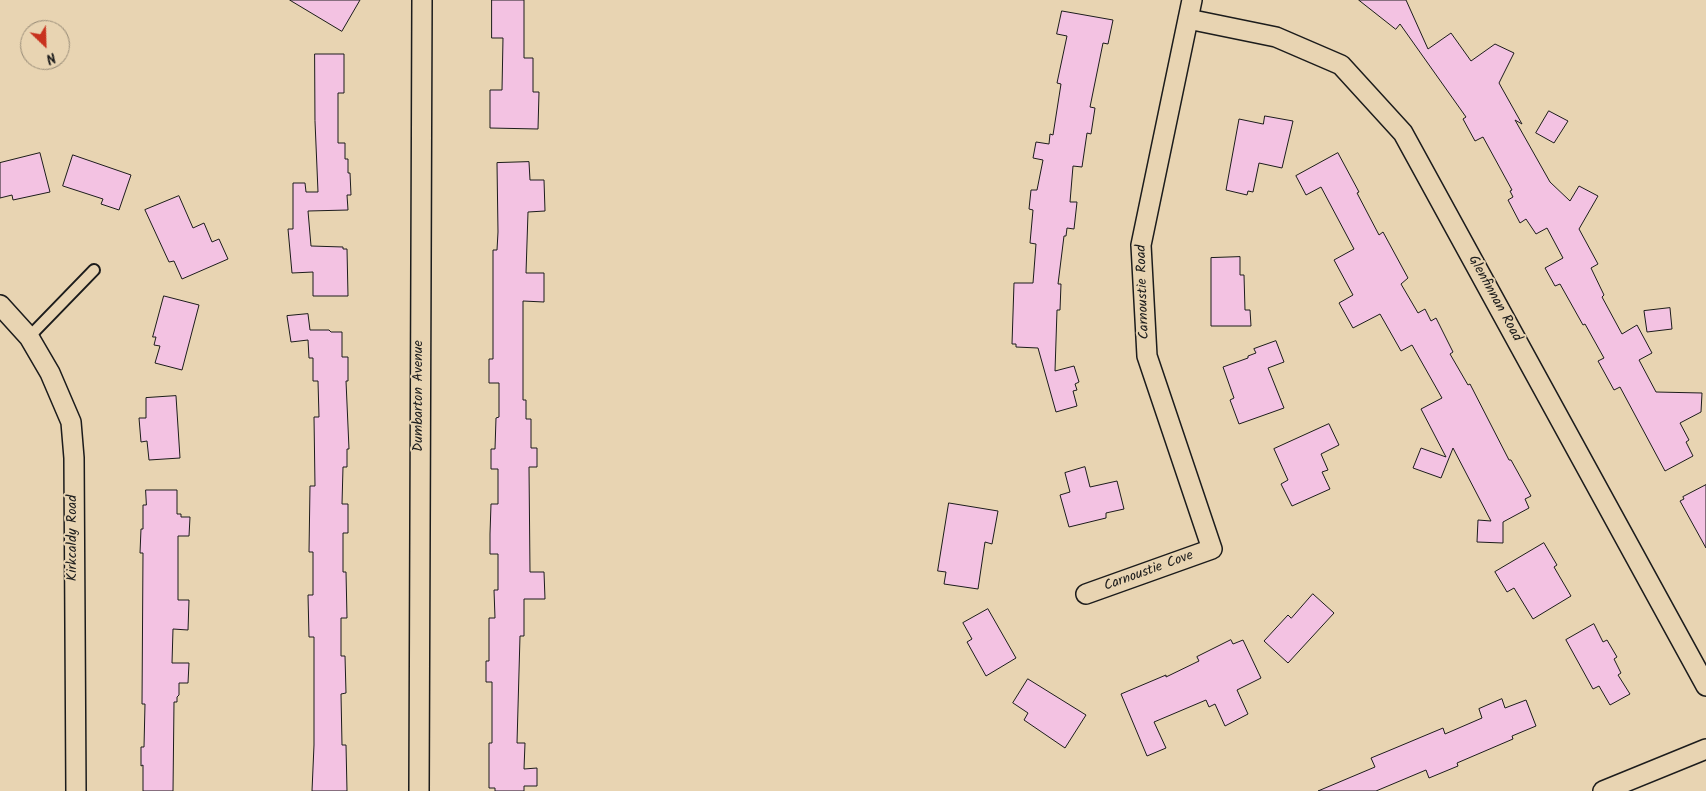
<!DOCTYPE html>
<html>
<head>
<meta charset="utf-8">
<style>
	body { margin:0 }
	#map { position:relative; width:1706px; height:791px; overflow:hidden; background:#e8d4b2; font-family:Kalam,sans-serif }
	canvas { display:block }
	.north { position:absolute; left:20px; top:20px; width:50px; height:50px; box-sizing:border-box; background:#e8d4b2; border:1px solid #968a76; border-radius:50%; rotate:156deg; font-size:14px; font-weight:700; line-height:20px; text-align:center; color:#1c1c1c }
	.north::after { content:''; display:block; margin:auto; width:18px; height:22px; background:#c8321e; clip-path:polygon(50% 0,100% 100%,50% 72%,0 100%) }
</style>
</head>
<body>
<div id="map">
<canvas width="1706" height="791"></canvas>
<div class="north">N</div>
</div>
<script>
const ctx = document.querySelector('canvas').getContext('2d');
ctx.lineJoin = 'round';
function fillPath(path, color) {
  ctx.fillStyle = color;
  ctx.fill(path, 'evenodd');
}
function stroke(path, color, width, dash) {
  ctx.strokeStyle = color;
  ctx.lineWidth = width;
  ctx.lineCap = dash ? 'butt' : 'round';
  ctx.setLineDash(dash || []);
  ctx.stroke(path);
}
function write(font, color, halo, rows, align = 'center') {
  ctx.font = font + ' Kalam,sans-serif';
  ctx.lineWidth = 4;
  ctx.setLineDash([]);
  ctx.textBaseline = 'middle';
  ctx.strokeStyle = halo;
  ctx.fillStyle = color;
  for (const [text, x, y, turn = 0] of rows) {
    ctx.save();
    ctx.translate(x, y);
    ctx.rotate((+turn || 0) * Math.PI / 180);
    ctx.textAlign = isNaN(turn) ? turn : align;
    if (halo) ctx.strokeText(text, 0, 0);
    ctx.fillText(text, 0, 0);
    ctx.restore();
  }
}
const building = new Path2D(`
	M 290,0 L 360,0 L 342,31 Z
	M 492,0 L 524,0 L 524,58 L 533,58 L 533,92 L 539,92 L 538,129 L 490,128 L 490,90 L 502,90 L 503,38 L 492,38 Z
	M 1359,0 L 1406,0 L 1428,49 L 1451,33 L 1471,61 L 1495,44 L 1514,53 L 1499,83 L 1522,124 L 1515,120 L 1550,182 L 1570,201 L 1579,186 L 1598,196 L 1579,229 L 1598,264 L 1591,268 L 1604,295 L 1602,297 L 1622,334 L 1637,325 L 1652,353 L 1639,360 L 1656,392 L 1702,393 L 1701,412 L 1680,423 L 1689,440 L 1686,442 L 1693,456 L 1665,471 L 1620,387 L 1614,390 L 1598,361 L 1604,358 L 1585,324 L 1583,325 L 1560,284 L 1555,286 L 1545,268 L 1563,258 L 1547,228 L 1536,234 L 1526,219 L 1520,223 L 1508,200 L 1513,197 L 1510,191 L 1512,190 L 1483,137 L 1475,141 L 1463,119 L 1466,117 L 1400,24 L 1396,29 Z
	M 1062,11 L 1113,20 L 1108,44 L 1103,43 L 1090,107 L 1095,108 L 1091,134 L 1087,133 L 1082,167 L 1073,166 L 1070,202 L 1077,202 L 1074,229 L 1067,228 L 1066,236 L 1064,236 L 1058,284 L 1061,284 L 1060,310 L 1057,310 L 1055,371 L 1074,366 L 1079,382 L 1075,384 L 1077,390 L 1073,391 L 1077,406 L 1056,412 L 1038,348 L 1016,347 L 1016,344 L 1012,344 L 1014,283 L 1033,283 L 1036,244 L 1030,243 L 1033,210 L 1029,209 L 1031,190 L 1037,190 L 1043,160 L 1033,158 L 1036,142 L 1049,144 L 1050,134 L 1053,135 L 1061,84 L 1057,83 L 1067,36 L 1057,34 Z
	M 315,54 L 344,54 L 344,93 L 338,93 L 338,143 L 345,143 L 345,159 L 348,159 L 348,173 L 350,173 L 351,195 L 347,195 L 348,210 L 308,211 L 311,246 L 343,247 L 343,249 L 347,249 L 348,296 L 313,296 L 313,272 L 292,273 L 288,229 L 293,229 L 293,183 L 305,183 L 306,192 L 318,192 L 315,121 Z
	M 1549,111 L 1568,121 L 1554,143 L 1536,133 Z
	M 1265,116 L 1293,121 L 1282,168 L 1259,163 L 1253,192 L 1248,191 L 1247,195 L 1226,190 L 1239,119 L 1263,124 Z
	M 40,153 L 50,192 L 13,200 L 12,195 L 0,198 L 0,163 Z
	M 1338,153 L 1359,192 L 1357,193 L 1379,235 L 1383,232 L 1408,278 L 1401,284 L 1418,313 L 1425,309 L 1431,321 L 1436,318 L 1453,352 L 1450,354 L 1468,385 L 1470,384 L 1509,460 L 1511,460 L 1531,496 L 1525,499 L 1529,508 L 1503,522 L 1503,543 L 1477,542 L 1478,520 L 1491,521 L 1453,448 L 1441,478 L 1413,468 L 1421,448 L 1446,457 L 1421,409 L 1442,398 L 1412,345 L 1401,351 L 1380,314 L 1353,328 L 1339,303 L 1353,295 L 1334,260 L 1354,249 L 1321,187 L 1306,195 L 1296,176 Z
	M 73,155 L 131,175 L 119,210 L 101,204 L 103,199 L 63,186 Z
	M 529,162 L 530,180 L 544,180 L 545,211 L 528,212 L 526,273 L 544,273 L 544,302 L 523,301 L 523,400 L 526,400 L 526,419 L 531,419 L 531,448 L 537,448 L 537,467 L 529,467 L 530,572 L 544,572 L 545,599 L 524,599 L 524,636 L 520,636 L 517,743 L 525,743 L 524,769 L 537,768 L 537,786 L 524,786 L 524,791 L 495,791 L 495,788 L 489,788 L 489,743 L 492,743 L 492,682 L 486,682 L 486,661 L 489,661 L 489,618 L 495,618 L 494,590 L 498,590 L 498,554 L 490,554 L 490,534 L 491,504 L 498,504 L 498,469 L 491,469 L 491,449 L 495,449 L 496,418 L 499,417 L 499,383 L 489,383 L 489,359 L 493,359 L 493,250 L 497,250 L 498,232 L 497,163 Z
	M 179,196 L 193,228 L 204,223 L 212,242 L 219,239 L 228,259 L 182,279 L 174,261 L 169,262 L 145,210 Z
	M 1240,257 L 1240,275 L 1244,275 L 1245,310 L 1250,310 L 1251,326 L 1211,326 L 1211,258 Z
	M 164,296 L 199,305 L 182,370 L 155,363 L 160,346 L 154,345 L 156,337 L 153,337 Z
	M 1670,308 L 1672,329 L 1647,332 L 1644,311 Z
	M 308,314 L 310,330 L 329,330 L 331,332 L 342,332 L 342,357 L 348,357 L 348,381 L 346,381 L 349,449 L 347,449 L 347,467 L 343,467 L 342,504 L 348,504 L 348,533 L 343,533 L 343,572 L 346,572 L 347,618 L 341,618 L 341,656 L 345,656 L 346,693 L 341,694 L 342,745 L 346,745 L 347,791 L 312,791 L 314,745 L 314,637 L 309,637 L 308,595 L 313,595 L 313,552 L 309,552 L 310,486 L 315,486 L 314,417 L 319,417 L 318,381 L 313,381 L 313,358 L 309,358 L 308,340 L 291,342 L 287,316 Z
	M 1276,341 L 1284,362 L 1268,368 L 1284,408 L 1239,424 L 1230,400 L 1234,398 L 1223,367 L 1248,358 L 1248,356 L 1256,353 L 1254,349 Z
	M 176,396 L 180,458 L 149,460 L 147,441 L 141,442 L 139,418 L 146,418 L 146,398 Z
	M 1329,424 L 1339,445 L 1321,454 L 1328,470 L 1322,472 L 1330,489 L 1292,506 L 1281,484 L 1288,480 L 1274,449 Z
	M 1085,467 L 1090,487 L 1117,481 L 1124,509 L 1106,513 L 1106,518 L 1069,527 L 1060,495 L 1070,492 L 1065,473 Z
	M 1706,485 L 1706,548 L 1680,501 L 1684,499 L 1683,497 Z
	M 146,490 L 177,490 L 177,514 L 181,514 L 181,517 L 190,517 L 189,536 L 178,536 L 178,600 L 189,600 L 188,630 L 173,629 L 172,663 L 189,663 L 188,683 L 179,683 L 179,695 L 177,697 L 177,702 L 174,702 L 173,791 L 143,791 L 143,765 L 141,766 L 141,747 L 144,747 L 145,704 L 142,704 L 143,553 L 140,553 L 141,529 L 143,529 L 143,505 L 146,505 Z
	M 949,503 L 998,511 L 992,544 L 985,542 L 978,589 L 944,584 L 946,572 L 938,571 Z
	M 1544,543 L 1557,565 L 1554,567 L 1571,596 L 1533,619 L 1514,588 L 1507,592 L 1495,572 Z
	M 1313,594 L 1334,613 L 1288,663 L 1264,641 L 1288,615 L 1291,618 Z
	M 988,609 L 1016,658 L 986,676 L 967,642 L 972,639 L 963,623 Z
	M 1594,624 L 1603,642 L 1607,640 L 1617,657 L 1614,659 L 1621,673 L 1618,675 L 1630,694 L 1610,705 L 1599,686 L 1593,689 L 1566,640 Z
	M 1231,640 L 1233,644 L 1243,640 L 1261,678 L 1237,690 L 1248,714 L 1225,726 L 1215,704 L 1209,707 L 1206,700 L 1154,722 L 1166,748 L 1147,756 L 1121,694 L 1166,675 L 1166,677 L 1199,661 L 1197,657 Z
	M 1028,679 L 1086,715 L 1065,748 L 1024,720 L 1028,713 L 1013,703 Z
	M 1502,699 L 1505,708 L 1526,700 L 1536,726 L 1512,736 L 1513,739 L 1457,763 L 1458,766 L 1429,778 L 1426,770 L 1376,791 L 1318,791 L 1375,767 L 1371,758 L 1388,751 L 1443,728 L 1445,734 L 1482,718 L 1479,709 Z`);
const lane = new Path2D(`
	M 29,337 L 94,270`);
const street = new Path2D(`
	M 1188,19 L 1276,37 L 1341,65 L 1403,133 L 1706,686
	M 0,305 L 29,337 L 50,373 L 71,422 L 74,458 L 76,791
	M 1086,594 L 1212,549 L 1147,356 L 1141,245 L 1192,0
	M 419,791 L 422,0
	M 1603,791 L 1706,749`);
const streetNames = [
	["Carnoustie Road",1144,292,-92],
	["Glenfinnan Road",1494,299,61],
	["Dumbarton Avenue",420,396,-90],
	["Kirkcaldy Road",74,538,-90],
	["Carnoustie Cove",1149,572,-20]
];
fillPath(building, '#f3c2e2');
stroke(building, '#1c1c1c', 1);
stroke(lane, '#1c1c1c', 14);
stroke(street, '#1c1c1c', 22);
stroke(lane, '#e8d4b2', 10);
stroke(street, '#e8d4b2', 19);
write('14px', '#1c1c1c', '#e8d4b2', streetNames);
</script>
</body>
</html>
